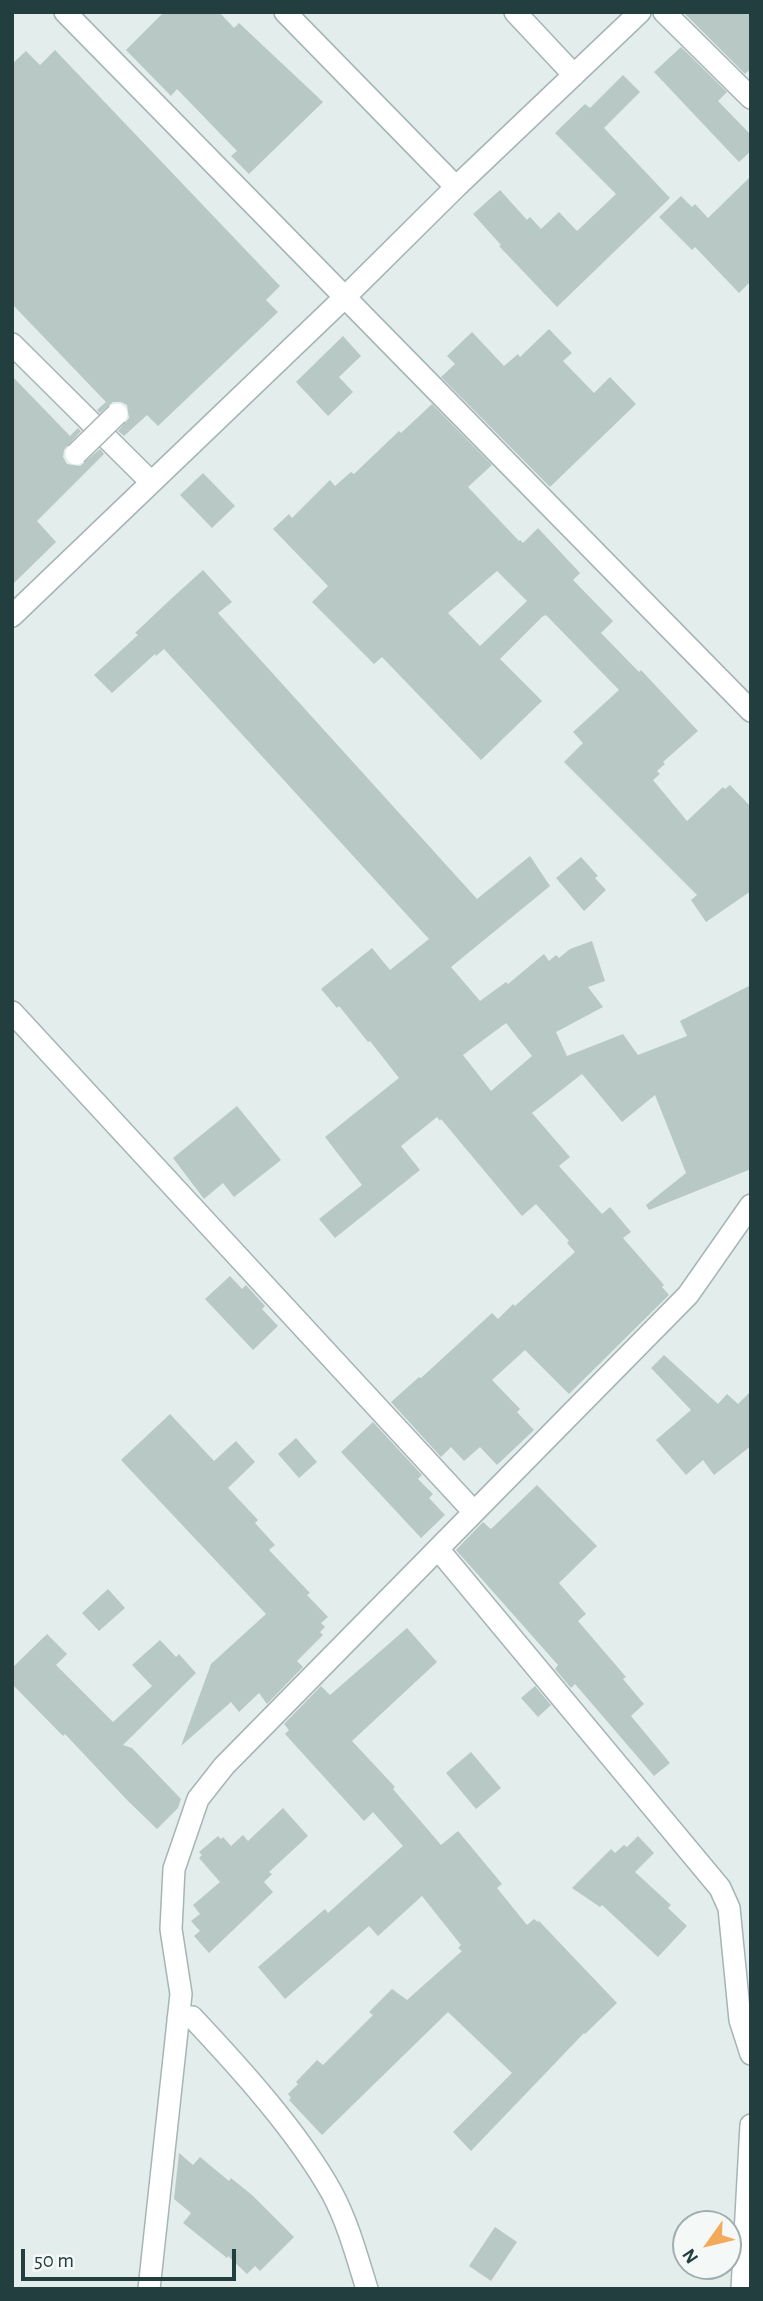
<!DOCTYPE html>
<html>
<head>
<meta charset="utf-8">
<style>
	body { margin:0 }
	#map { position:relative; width:763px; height:2301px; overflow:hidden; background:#e3edeb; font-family:"Alegreya Sans",sans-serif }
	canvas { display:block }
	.frame { position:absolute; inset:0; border:14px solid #223e3e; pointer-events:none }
	.north { position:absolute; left:672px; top:2210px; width:70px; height:70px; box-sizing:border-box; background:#f4f9f8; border:2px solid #a0aeae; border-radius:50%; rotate:236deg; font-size:19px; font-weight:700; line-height:28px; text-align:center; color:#223e3e }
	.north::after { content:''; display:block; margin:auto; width:24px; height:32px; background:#f3aa5b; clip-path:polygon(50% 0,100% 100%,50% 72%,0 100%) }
	.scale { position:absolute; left:21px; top:2249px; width:215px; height:32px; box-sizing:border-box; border:4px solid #223e3e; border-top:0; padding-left:9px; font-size:21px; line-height:24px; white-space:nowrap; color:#223e3e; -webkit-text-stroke:5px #f4f9f8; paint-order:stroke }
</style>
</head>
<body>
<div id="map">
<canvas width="763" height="2301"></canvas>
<div class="frame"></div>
<div class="north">N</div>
<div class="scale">50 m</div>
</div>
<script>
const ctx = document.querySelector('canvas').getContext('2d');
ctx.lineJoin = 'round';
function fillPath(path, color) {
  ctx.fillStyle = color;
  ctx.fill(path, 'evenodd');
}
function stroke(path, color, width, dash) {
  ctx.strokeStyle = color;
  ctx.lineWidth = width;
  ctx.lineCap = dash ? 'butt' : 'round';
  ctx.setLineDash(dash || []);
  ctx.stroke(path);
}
const building = new Path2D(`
	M 164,12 L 219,12 L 234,28 L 239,23 L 323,102 L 249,174 L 231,156 L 237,151 L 177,89 L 171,96 L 126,50 Z
	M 683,12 L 751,12 L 751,68 L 745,74 Z
	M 681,47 L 727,92 L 718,101 L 751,135 L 751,151 L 739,162 L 654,72 Z
	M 55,50 L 280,286 L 266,300 L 278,312 L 158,426 L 147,415 L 124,436 L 118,431 L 129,418 L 127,405 L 121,402 L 113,402 L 100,413 L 97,410 L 106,402 L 12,304 L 12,64 L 26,51 L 40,65 Z
	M 623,75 L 640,92 L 604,128 L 670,198 L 557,307 L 499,246 L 501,245 L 473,214 L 500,190 L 527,220 L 530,217 L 541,229 L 559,212 L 577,231 L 616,194 L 555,133 L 585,104 L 590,108 Z
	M 751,176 L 751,281 L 739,293 L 695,247 L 692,250 L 659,217 L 681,196 L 692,207 L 695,204 L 708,218 Z
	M 549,329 L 572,353 L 563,361 L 594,393 L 610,377 L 636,404 L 550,487 L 441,377 L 455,364 L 447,356 L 472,332 L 504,366 L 518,354 L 520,357 Z
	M 343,336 L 361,356 L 339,377 L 353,392 L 328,416 L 296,382 Z
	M 12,376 L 70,436 L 78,428 L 81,431 L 64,450 L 63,457 L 67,464 L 80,466 L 100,449 L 104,454 L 37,521 L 56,542 L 12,585 Z
	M 432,404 L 492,465 L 468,487 L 519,541 L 520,540 L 523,543 L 538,528 L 580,573 L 573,580 L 613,621 L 601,633 L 639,672 L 641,670 L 698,731 L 663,762 L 665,764 L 657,771 L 660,774 L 653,780 L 687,821 L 723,787 L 725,789 L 730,785 L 751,807 L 751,891 L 706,922 L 691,900 L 697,895 L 564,762 L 583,743 L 573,732 L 619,690 L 546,615 L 542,617 L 500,659 L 542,701 L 481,760 L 382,657 L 374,664 L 312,602 L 328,586 L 273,529 L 289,514 L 292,518 L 330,480 L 335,486 L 351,472 L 354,474 L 399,431 L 401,433 ZM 497,571 L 527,601 L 480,646 L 448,613 Z
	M 203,473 L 235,506 L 212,528 L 180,495 Z
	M 203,570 L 232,602 L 218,613 L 477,899 L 530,856 L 550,886 L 451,967 L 480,1001 L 506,982 L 508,984 L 544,954 L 549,961 L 556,955 L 559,958 L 570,949 L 592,941 L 605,981 L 588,987 L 603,1007 L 556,1032 L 567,1056 L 623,1034 L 638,1055 L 687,1036 L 680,1021 L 751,985 L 751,1169 L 649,1210 L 646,1205 L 686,1173 L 655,1095 L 622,1122 L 582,1074 L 532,1113 L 570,1157 L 559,1166 L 602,1214 L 610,1207 L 631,1232 L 623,1238 L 664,1285 L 662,1287 L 669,1295 L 569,1394 L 525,1350 L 492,1380 L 520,1409 L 517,1412 L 534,1430 L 497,1465 L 480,1447 L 464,1461 L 451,1447 L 441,1457 L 391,1402 L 419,1377 L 421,1378 L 492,1313 L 498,1319 L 513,1304 L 515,1306 L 575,1252 L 567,1243 L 569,1241 L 536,1204 L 522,1216 L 441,1119 L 440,1121 L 437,1117 L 401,1146 L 420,1170 L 335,1238 L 319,1219 L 362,1185 L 325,1137 L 399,1078 L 370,1041 L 368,1042 L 339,1006 L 337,1008 L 321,989 L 372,948 L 390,970 L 429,939 L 164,649 L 156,656 L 155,654 L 112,693 L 94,675 L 138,635 L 135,633 L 172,598 ZM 506,1023 L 532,1056 L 491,1091 L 463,1055 Z
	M 581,857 L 598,876 L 595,878 L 606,890 L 584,911 L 556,878 Z
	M 237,1106 L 281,1160 L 234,1197 L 223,1183 L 204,1199 L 173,1158 Z
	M 230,1276 L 242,1289 L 246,1285 L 265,1306 L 262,1309 L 278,1326 L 253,1350 L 205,1299 Z
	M 664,1355 L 718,1404 L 727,1394 L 738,1404 L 751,1391 L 751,1446 L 714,1475 L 703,1460 L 686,1475 L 656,1440 L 691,1410 L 651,1368 Z
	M 170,1414 L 214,1461 L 236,1441 L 255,1462 L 228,1488 L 258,1520 L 255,1523 L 275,1545 L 269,1550 L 310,1593 L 307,1595 L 328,1617 L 321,1623 L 325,1627 L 320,1632 L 323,1635 L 297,1661 L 303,1667 L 267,1704 L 259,1693 L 239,1712 L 231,1702 L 181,1746 L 211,1664 L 266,1614 L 121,1460 Z
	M 373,1422 L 422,1475 L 418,1479 L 433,1494 L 429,1498 L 445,1515 L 421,1538 L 341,1452 Z
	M 296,1438 L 317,1462 L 299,1478 L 278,1454 Z
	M 537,1485 L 597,1546 L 559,1583 L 586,1614 L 578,1621 L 626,1677 L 623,1679 L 644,1704 L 631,1716 L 670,1763 L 654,1776 L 575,1684 L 571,1688 L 555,1669 L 558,1665 L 456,1550 L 483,1522 L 491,1529 Z
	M 108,1589 L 125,1608 L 99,1631 L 82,1613 Z
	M 407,1628 L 437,1662 L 352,1741 L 395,1787 L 393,1789 L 441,1845 L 458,1831 L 502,1884 L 497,1888 L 527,1925 L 534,1919 L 538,1922 L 539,1921 L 617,2003 L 585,2034 L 584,2033 L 471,2151 L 453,2132 L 512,2073 L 448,2012 L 322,2135 L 289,2100 L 291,2098 L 288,2094 L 298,2084 L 296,2082 L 317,2060 L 323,2065 L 373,2015 L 369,2012 L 392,1989 L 407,2000 L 462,1951 L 458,1948 L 461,1945 L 422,1896 L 378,1936 L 369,1926 L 285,1999 L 258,1967 L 325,1909 L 328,1913 L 403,1846 L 373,1812 L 364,1821 L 285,1734 L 289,1730 L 284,1724 L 321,1686 L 330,1695 Z
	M 47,1634 L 67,1654 L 56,1665 L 113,1722 L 152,1686 L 132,1665 L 160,1640 L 176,1657 L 179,1654 L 196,1673 L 123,1745 L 132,1748 L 181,1799 L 178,1808 L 157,1829 L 127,1800 L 65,1734 L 63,1736 L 12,1684 L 12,1668 Z
	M 535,1686 L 551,1705 L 538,1717 L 521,1698 Z
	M 471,1752 L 501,1788 L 476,1809 L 446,1773 Z
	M 283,1808 L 308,1836 L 269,1872 L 272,1874 L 264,1882 L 273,1892 L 209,1953 L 194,1936 L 200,1931 L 191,1921 L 200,1914 L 193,1905 L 220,1882 L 199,1858 L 202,1855 L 199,1852 L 218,1836 L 221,1839 L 223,1837 L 231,1846 L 243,1835 L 248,1841 Z
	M 638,1836 L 654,1853 L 635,1872 L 671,1905 L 668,1908 L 687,1926 L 658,1957 L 602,1905 L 600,1907 L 572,1888 L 611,1849 L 615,1853 L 624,1845 L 627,1847 Z
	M 179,2153 L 193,2165 L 200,2157 L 229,2181 L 231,2178 L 252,2195 L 294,2237 L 260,2271 L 255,2266 L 247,2274 L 228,2256 L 227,2258 L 183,2223 L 191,2213 L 174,2199 Z
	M 495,2227 L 517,2242 L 491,2281 L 469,2266 Z`);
const minor = new Path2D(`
	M 65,12 L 751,711
	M 285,12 L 456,187 L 640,12
	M 515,12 L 574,75
	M 664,12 L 751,98
	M 12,344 L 151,482
	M 12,616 L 345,297 L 456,187
	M 12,1012 L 474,1512
	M 438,1549 L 720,1888 L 729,1908 L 740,2020 L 751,2054
	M 178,2018 L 192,2017 C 240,2068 298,2132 332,2193 C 348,2223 357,2257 367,2289
	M 149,2289 L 181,1994 L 171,1929 L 174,1869 L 198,1799 L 224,1766 L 688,1295 L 751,1205
	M 742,2289 L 751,2125`);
const minorBridge = new Path2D(`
	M 76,454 L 117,414`);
fillPath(building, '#b8c8c5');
stroke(minor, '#a5b5b4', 24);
stroke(minor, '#fff', 21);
stroke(minorBridge, '#a5b5b4', 24, []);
stroke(minorBridge, '#fff', 21);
</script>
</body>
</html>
